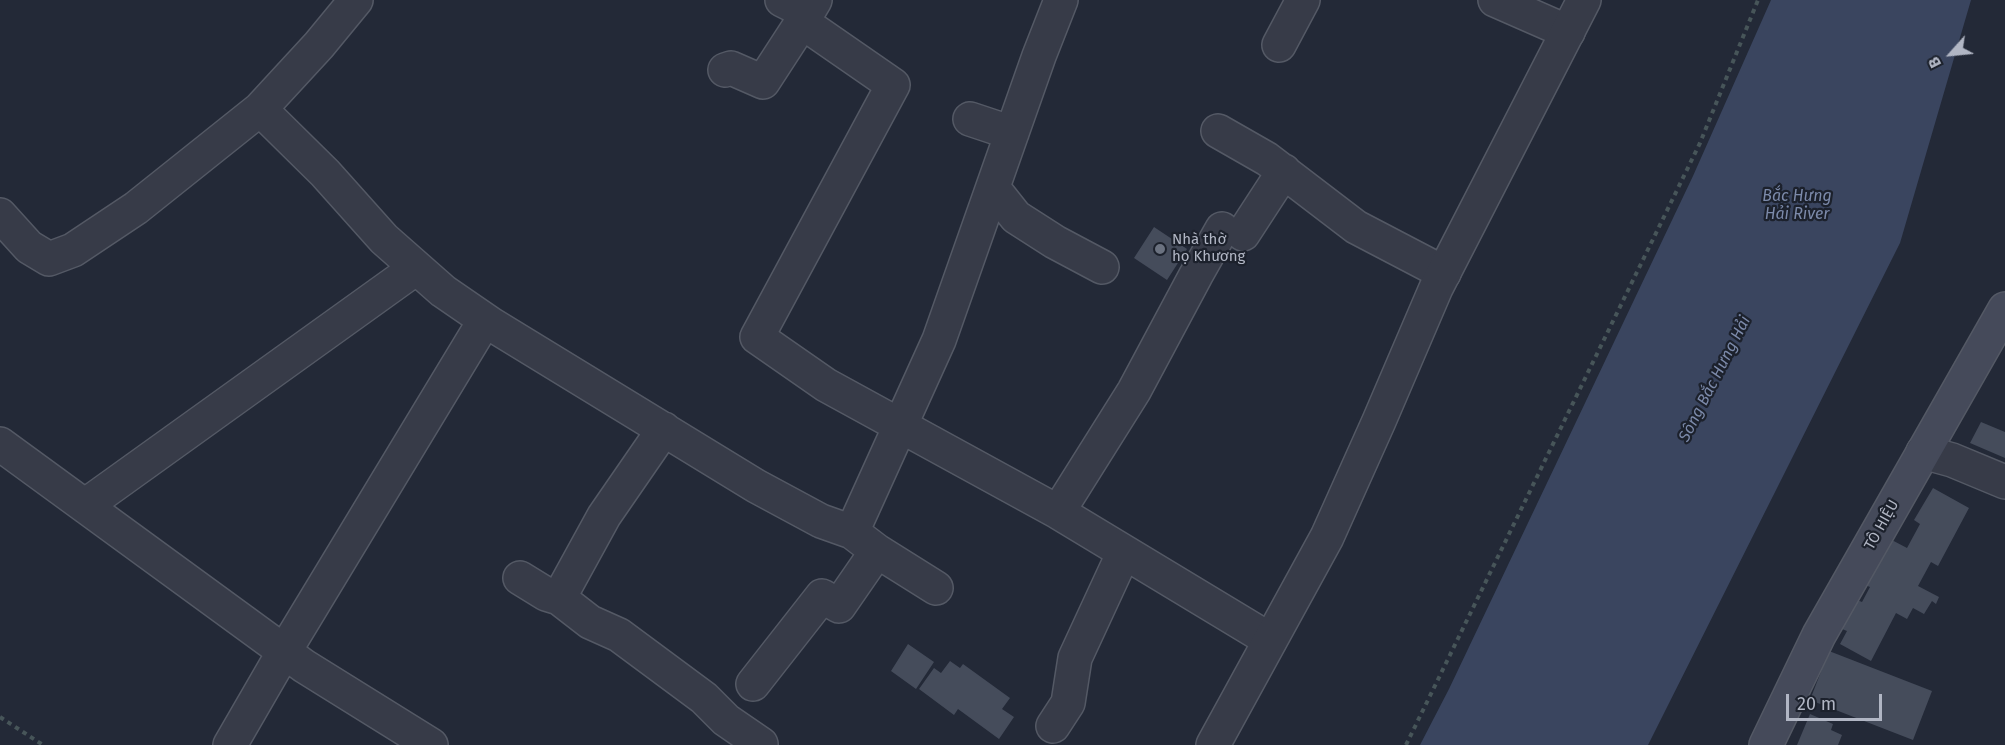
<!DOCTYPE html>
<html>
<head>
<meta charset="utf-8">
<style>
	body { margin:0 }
	#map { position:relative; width:2005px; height:745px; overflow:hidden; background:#232937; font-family:"Fira Sans",sans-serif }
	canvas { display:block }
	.north { position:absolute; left:1921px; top:24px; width:60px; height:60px; -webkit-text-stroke:4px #1c212c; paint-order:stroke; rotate:243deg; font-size:16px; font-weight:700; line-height:24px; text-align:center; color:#b1b6c4 }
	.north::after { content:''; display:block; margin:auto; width:21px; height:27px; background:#b1b6c4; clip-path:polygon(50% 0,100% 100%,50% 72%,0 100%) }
	.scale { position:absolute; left:1786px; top:694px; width:96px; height:27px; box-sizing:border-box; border:3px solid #b1b6c4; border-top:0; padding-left:8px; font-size:18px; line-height:21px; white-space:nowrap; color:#b1b6c4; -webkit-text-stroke:4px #1c212c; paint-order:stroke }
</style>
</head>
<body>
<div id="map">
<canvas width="2005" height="745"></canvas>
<div class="north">B</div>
<div class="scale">20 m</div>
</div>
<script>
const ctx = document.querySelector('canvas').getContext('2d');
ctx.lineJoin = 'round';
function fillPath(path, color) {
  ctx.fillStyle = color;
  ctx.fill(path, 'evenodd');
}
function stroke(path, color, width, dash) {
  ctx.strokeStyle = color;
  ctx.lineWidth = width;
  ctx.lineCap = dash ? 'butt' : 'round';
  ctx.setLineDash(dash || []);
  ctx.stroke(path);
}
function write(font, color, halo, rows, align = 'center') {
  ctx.font = font + ' "Fira Sans",sans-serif';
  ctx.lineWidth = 4.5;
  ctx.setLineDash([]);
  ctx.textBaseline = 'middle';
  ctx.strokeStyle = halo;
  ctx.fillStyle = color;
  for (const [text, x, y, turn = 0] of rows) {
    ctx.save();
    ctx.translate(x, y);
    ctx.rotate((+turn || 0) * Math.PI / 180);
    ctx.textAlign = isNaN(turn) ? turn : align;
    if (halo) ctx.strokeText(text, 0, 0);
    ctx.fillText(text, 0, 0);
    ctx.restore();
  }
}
const water = new Path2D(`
	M 1771,0 L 1971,0 L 1900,243 L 1648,745 L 1420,745 L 1449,689 L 1693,176 Z`);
const building = new Path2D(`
	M 1154,227 L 1187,249 L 1167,280 L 1134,258 Z
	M 1981,422 L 2005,432 L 2005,458 L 1970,443 Z
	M 1933,488 L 1969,508 L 1938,566 L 1931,562 L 1918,586 L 1939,597 L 1936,604 L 1932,601 L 1924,614 L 1913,608 L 1907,619 L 1896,613 L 1871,661 L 1840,644 L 1847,631 L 1842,629 L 1857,600 L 1862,602 L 1870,587 L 1863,584 L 1888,538 L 1907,548 L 1920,524 L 1914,520 Z
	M 908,644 L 934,662 L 916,689 L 891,671 Z
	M 1829,651 L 1932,691 L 1913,740 L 1810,700 Z
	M 950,661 L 960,668 L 963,664 L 1010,698 L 1002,709 L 1014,717 L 999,739 L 958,709 L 954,715 L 919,689 L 934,668 L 941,673 Z
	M 1810,714 L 1833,724 L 1831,730 L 1842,735 L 1838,745 L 1797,745 Z`);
const path = new Path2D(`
	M 0,717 L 43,745
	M 1406,745 L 1700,143 L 1758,0`);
const minor = new Path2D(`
	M 356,0 L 319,45 L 260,109 L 325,173 L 384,239 L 443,291 L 491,324 L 756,486 L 821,521 L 852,532 L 939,340 L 1039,56 L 1061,0
	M 782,0 L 806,12
	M 815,0 L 802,22 L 893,85 L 757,337 L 826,385 L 1058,512 L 1270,640
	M 1495,0 L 1568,32
	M 1279,45 L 1303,0
	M 725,70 L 731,68 L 763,82 L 802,22
	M 970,119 L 1012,133
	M 1218,131 L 1267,159 L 1356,227 L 1444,273
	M 993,188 L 1016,217 L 1055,242 L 1102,267
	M 0,215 L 29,247 L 49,259 L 73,250 L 136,208 L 260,109
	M 1243,234 L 1284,171
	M 664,429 L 604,516 L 559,598 L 590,622 L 619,635 L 704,698 L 726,720 L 761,744
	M 0,444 L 304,666 L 431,745
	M 1923,452 L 1952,460 L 2005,482
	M 86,505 L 416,268
	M 1058,512 L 1134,391 L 1196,275 L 1222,229
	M 877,551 L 936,588
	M 520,578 L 546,594 L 559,598
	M 753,684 L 822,596 L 839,606 L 877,551 L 852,532
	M 1053,726 L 1068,703 L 1075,658 L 1124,552
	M 230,745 L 278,662 L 485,320`);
const tertiary = new Path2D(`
	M 1213,745 L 1327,537 L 1379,421 L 1436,288 L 1584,0`);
const secondary = new Path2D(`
	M 1766,745 L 1819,635 L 2005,309`);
const markers = [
	[1160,249,6,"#6b7280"]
];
const poiNames = [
	["Nhà thờ",1172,240],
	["họ Khương",1172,257]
];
const streetNames = [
	["TÔ HIỆU",1882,525,-61]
];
const waterNames = [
	["Bắc Hưng",1797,197],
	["Hải River",1797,215],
	["Sông Bắc Hưng Hải",1715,379,-63]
];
fillPath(water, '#3a455f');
fillPath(building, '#454c5b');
stroke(minor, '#545965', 36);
stroke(tertiary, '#545965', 36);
stroke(secondary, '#545965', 36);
stroke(path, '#475559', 4, [4.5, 4.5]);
stroke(minor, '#373b48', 33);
stroke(tertiary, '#373b48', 33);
stroke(secondary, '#454a5a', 33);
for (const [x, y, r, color] of markers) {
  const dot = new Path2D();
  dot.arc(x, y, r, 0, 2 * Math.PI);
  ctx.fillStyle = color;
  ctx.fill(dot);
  stroke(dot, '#1c212c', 2);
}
write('15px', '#b1b6c4', '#1c212c', poiNames, 'left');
write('15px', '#b1b6c4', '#1c212c', streetNames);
write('italic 16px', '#7c8aaa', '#1c212c', waterNames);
</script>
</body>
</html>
